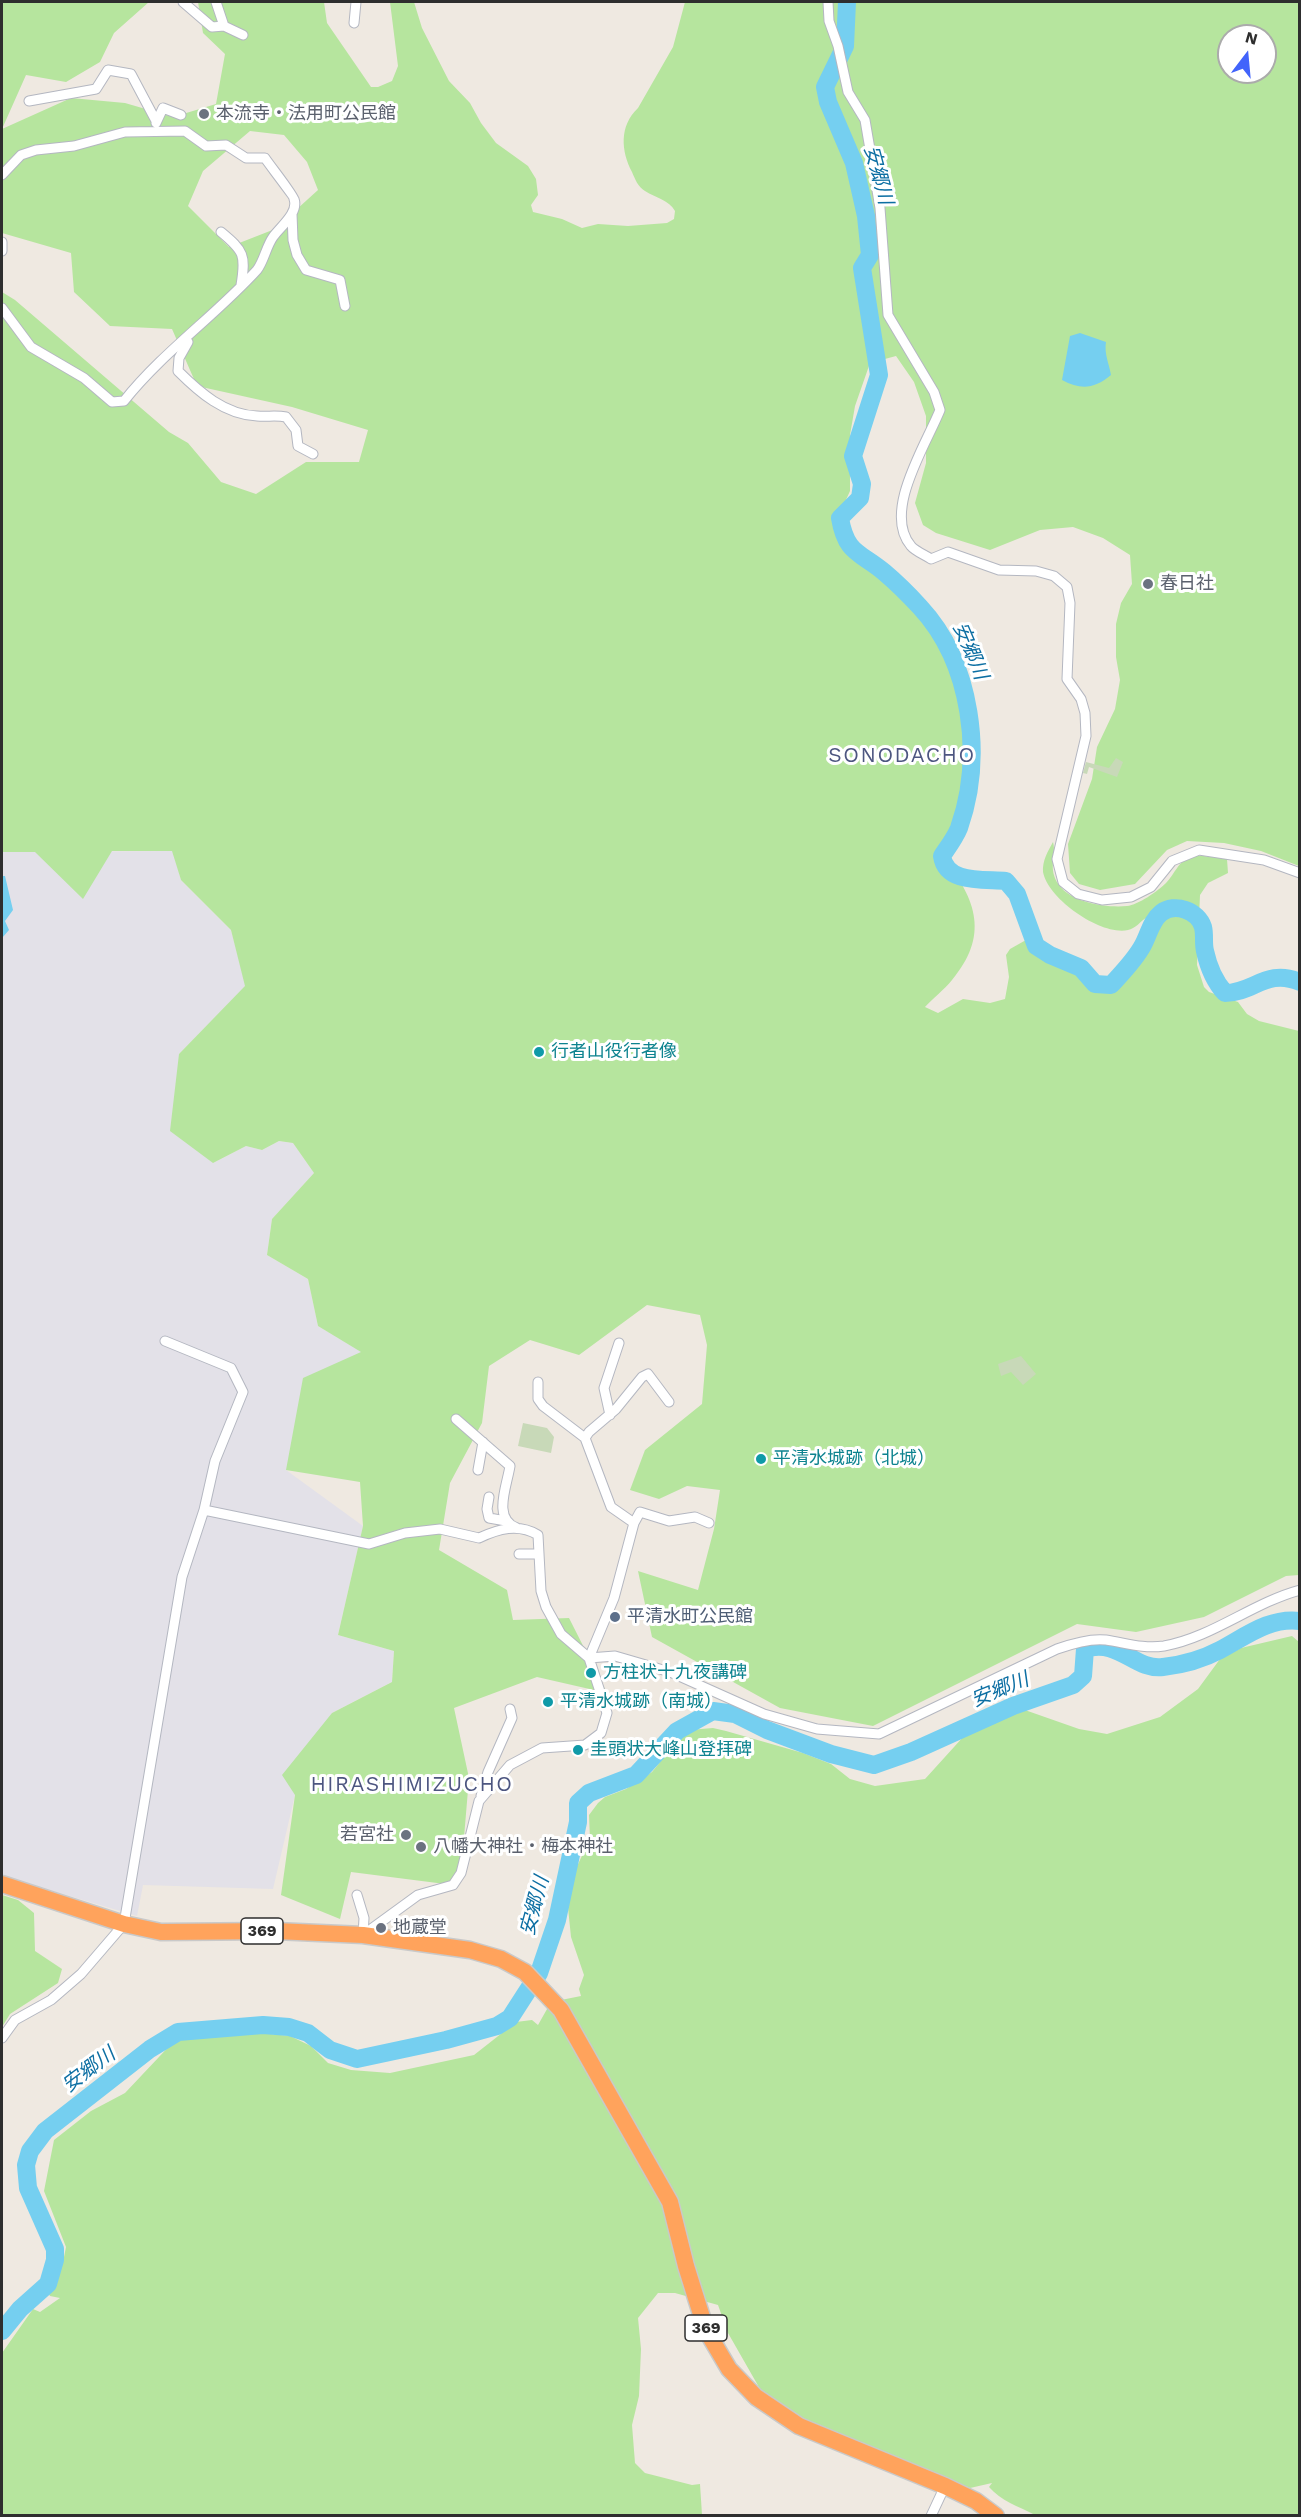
<!DOCTYPE html>
<html>
<head>
<meta charset="utf-8">
<style>
	body { margin:0 }
	#map { position:relative; width:1301px; height:2517px; overflow:hidden; background:#efe9e1; font-family:"Work Sans",sans-serif }
	canvas { display:block }
	.frame { position:absolute; inset:0; border:3px solid #2e2e2e; pointer-events:none }
	.north { position:absolute; left:1217px; top:24px; width:60px; height:60px; box-sizing:border-box; background:#fff; border:2px solid #ababab; border-radius:50%; rotate:16deg; font-size:16px; font-weight:700; line-height:24px; text-align:center; color:#2e2e2e }
	.north::after { content:''; display:block; margin:auto; width:21px; height:27px; background:#4264fb; clip-path:polygon(50% 0,100% 100%,50% 72%,0 100%) }
</style>
</head>
<body>
<div id="map">
<canvas width="1301" height="2517"></canvas>
<div class="frame"></div>
<div class="north">N</div>
</div>
<script>
const ctx = document.querySelector('canvas').getContext('2d');
ctx.lineJoin = 'round';
function fillPath(path, color) {
  ctx.fillStyle = color;
  ctx.fill(path, 'evenodd');
}
function stroke(path, color, width, dash) {
  ctx.strokeStyle = color;
  ctx.lineWidth = width;
  ctx.lineCap = dash ? 'butt' : 'round';
  ctx.setLineDash(dash || []);
  ctx.stroke(path);
}
function write(font, color, halo, rows, align = 'center') {
  ctx.font = font + ' "Work Sans","Noto Sans JP",sans-serif';
  ctx.lineWidth = 6;
  ctx.setLineDash([]);
  ctx.textBaseline = 'middle';
  ctx.strokeStyle = halo;
  ctx.fillStyle = color;
  for (const [text, x, y, turn = 0] of rows) {
    ctx.save();
    ctx.translate(x, y);
    ctx.rotate((+turn || 0) * Math.PI / 180);
    ctx.textAlign = isNaN(turn) ? turn : align;
    if (halo) ctx.strokeText(text, 0, 0);
    ctx.fillText(text, 0, 0);
    ctx.restore();
  }
}
const industrial = new Path2D(`
	M 173,851 L 181,880 L 231,930 L 246,986 L 179,1054 L 213,1163 L 246,1146 L 262,1150 L 279,1141 L 293,1143 L 314,1173 L 272,1219 L 267,1255 L 308,1279 L 318,1326 L 362,1352 L 286,1470 L 363,1526 L 338,1635 L 394,1651 L 392,1682 L 332,1713 L 295,1795 L 273,1889 L 143,1885 L 137,1916 L 2,1876 L 2,852 Z`);
const green = new Path2D(`
	M 2,2 L 149,2 L 114,33 L 100,62 L 66,82 L 26,75 L 2,129 L 71,98 L 125,103 L 173,117 L 216,104 L 225,54 L 203,33 L 198,2 L 324,2 L 327,23 L 371,87 L 378,87 L 392,81 L 398,66 L 390,2 L 414,2 L 422,28 L 449,81 L 470,103 L 481,123 L 496,143 L 528,166 L 536,179 L 538,195 L 531,205 L 533,212 L 562,219 L 582,228 L 598,224 L 628,226 L 667,223 L 674,219 L 675,211 C 669,200 656,198 645,191 C 638,187 635,179 632,172 C 621,151 619,126 638,108 L 673,47 L 685,2 L 1299,2 L 1299,866 L 1261,851 L 1224,843 L 1187,841 L 1167,850 L 1135,884 L 1100,890 L 1079,884 L 1070,873 L 1068,844 L 1092,779 L 1097,747 L 1115,709 L 1120,680 L 1116,657 L 1116,624 L 1121,603 L 1132,584 L 1130,555 L 1103,538 L 1073,527 L 1040,530 L 990,550 L 936,533 L 923,525 L 915,503 L 926,463 L 926,416 L 914,382 L 896,356 L 870,363 L 855,406 L 850,435 L 850,491 L 835,524 L 843,546 L 903,596 L 931,632 L 951,672 L 965,712 L 965,762 L 962,795 L 944,859 C 977,900 989,936 952,980 C 944,990 933,998 925,1007 L 938,1013 L 963,999 L 990,1003 L 1005,999 L 1009,977 L 1006,955 L 1010,949 L 1026,940 C 1048,961 1091,991 1124,974 L 1159,920 L 1147,917 C 1141,921 1135,929 1128,930 C 1101,936 1048,899 1043,872 C 1042,861 1048,851 1053,842 C 1057,857 1047,868 1059,885 C 1072,903 1107,908 1127,906 C 1138,905 1158,891 1166,883 C 1175,874 1178,861 1191,857 C 1201,854 1217,858 1227,859 L 1228,873 L 1208,883 L 1200,895 L 1197,965 L 1204,987 L 1209,992 L 1238,1002 L 1247,1014 L 1259,1021 L 1299,1031 L 1299,1575 L 1286,1576 L 1204,1617 L 1136,1632 L 1077,1624 L 873,1726 L 780,1708 L 652,1637 L 638,1571 L 698,1590 L 714,1529 L 720,1490 L 687,1486 L 659,1499 L 630,1490 L 645,1450 L 702,1404 L 707,1345 L 700,1315 L 647,1305 L 579,1355 L 530,1340 L 489,1366 L 482,1423 L 450,1483 L 439,1550 L 507,1590 L 513,1620 L 569,1618 L 607,1693 L 537,1677 L 454,1708 L 469,1778 L 461,1873 L 453,1885 L 351,1872 L 340,1919 L 281,1895 L 295,1795 L 282,1775 L 332,1713 L 392,1682 L 394,1651 L 338,1635 L 363,1526 L 360,1482 L 286,1470 L 303,1378 L 361,1352 L 318,1326 L 308,1279 L 267,1255 L 272,1219 L 314,1173 L 293,1143 L 279,1141 L 262,1150 L 246,1146 L 213,1163 L 170,1131 L 179,1054 L 245,986 L 231,930 L 181,880 L 172,851 L 112,851 L 83,899 L 35,852 L 2,852 L 2,292 L 15,300 L 169,432 L 188,443 L 221,482 L 256,494 L 306,462 L 359,462 L 368,430 L 292,407 L 197,386 L 172,329 L 110,326 L 74,292 L 71,253 L 2,233 ZM 1229,36 L 1265,36 L 1265,72 L 1229,72 ZM 250,131 L 284,135 L 307,162 L 318,190 L 275,229 L 229,247 L 188,206 L 203,171 Z
	M 1292,1636 L 1299,1642 L 1299,2515 L 1035,2515 C 1018,2506 1001,2501 989,2487 L 992,2483 L 970,2488 L 818,2428 L 760,2389 L 728,2333 L 718,2305 L 675,2293 L 658,2293 L 638,2318 L 641,2349 L 639,2396 L 632,2425 L 635,2463 L 645,2473 L 692,2485 L 700,2484 L 702,2515 L 2,2516 L 2,2353 L 33,2309 L 40,2312 L 60,2298 L 50,2296 L 47,2291 L 63,2262 L 66,2247 L 44,2191 L 54,2140 L 91,2111 L 125,2093 L 175,2040 L 261,2033 L 290,2036 L 311,2046 L 328,2063 L 351,2070 L 390,2073 L 474,2055 L 516,2022 L 532,2020 L 538,2025 L 551,2002 L 581,1996 L 579,1989 L 584,1975 L 571,1937 L 567,1898 L 569,1883 L 590,1839 L 589,1815 L 598,1803 L 605,1797 L 626,1789 L 652,1772 L 683,1734 L 689,1730 L 713,1728 L 726,1731 L 803,1753 L 831,1764 L 850,1779 L 875,1786 L 925,1779 L 964,1736 L 1022,1709 L 1079,1729 L 1107,1734 L 1160,1717 L 1198,1689 L 1220,1659 L 1241,1648 Z
	M 2,1895 L 18,1900 L 34,1913 L 35,1951 L 62,1969 L 58,1983 L 10,2014 L 2,2027 Z`);
const cemetery = new Path2D(`
	M 1116,758 L 1123,762 L 1117,777 L 1089,767 L 1087,774 L 1083,773 L 1086,762 L 1109,768 Z
	M 1021,1356 L 1036,1374 L 1023,1385 L 1011,1372 L 1001,1376 L 998,1364 Z
	M 523,1423 L 547,1428 L 554,1437 L 551,1453 L 518,1446 Z`);
const water = new Path2D(`
	M 1080,333 L 1106,342 C 1104,354 1109,363 1111,375 C 1094,389 1081,390 1062,380 L 1070,336 Z
	M 2,876 L 5,876 L 13,910 L 5,921 L 9,930 L 2,938 Z`);
const river = new Path2D(`
	M 847,2 L 845,46 L 825,87 L 828,102 L 854,163 L 866,216 L 870,255 L 862,268 L 879,375 L 853,456 L 862,484 L 860,498 L 840,518 C 846,554 860,552 884,572 C 897,583 909,595 920,607 C 972,663 984,757 959,828 C 955,838 948,847 942,856 C 946,884 983,879 1006,881 L 1017,894 L 1036,946 L 1050,955 L 1081,968 L 1095,984 L 1111,985 C 1122,973 1135,960 1143,945 C 1149,934 1151,921 1161,913 C 1175,902 1198,911 1203,927 C 1205,935 1203,943 1205,951 C 1208,965 1215,982 1225,993 C 1254,993 1266,968 1300,982
	M 2,2331 L 20,2309 L 48,2284 L 55,2260 L 55,2249 L 28,2188 L 26,2165 L 30,2151 L 45,2131 L 150,2049 L 178,2032 L 263,2025 L 289,2027 L 308,2033 L 330,2050 L 357,2059 L 446,2040 L 497,2026 L 510,2018 L 539,1973 L 557,1920 L 578,1822 L 578,1803 L 589,1793 L 636,1775 L 677,1731 L 713,1711 L 735,1714 L 767,1730 L 831,1754 L 874,1765 L 911,1752 L 1013,1706 L 1073,1685 L 1083,1676 L 1085,1649 C 1119,1638 1135,1671 1163,1667 C 1181,1665 1203,1659 1220,1650 C 1245,1637 1269,1617 1300,1621`);
const street = new Path2D(`
	M 183,2 L 212,27 L 224,26
	M 216,2 L 224,26 L 243,35
	M 828,2 L 829,21 L 838,46 L 848,92 L 865,120 L 880,208 L 888,315 L 934,392 L 940,410 C 926,445 882,512 911,546 C 915,551 925,555 931,559 L 948,552 L 999,570 L 1036,571 L 1054,576 L 1067,587 L 1070,603 L 1067,679 L 1081,699 L 1085,713 L 1086,736 L 1057,859 L 1063,882 L 1078,894 L 1102,900 L 1131,897 L 1151,887 L 1172,861 L 1199,850 L 1264,860 L 1300,873
	M 354,23 L 356,2
	M 29,101 L 96,89 L 108,70 L 131,74 L 156,121
	M 156,123 L 163,108 L 181,115
	M 2,175 L 21,155 L 36,150 L 74,146 L 125,132 L 185,131 L 206,146 L 226,145 L 246,158 L 265,158 C 268,163 294,196 294,199 C 299,213 280,227 273,237 C 266,247 264,261 257,270 C 215,316 163,352 124,401 L 112,402 L 84,378 L 31,347 L 2,308
	M 292,214 L 293,240 L 297,255 L 306,270 L 340,280 L 345,306
	M 221,232 C 244,251 246,255 241,285
	M 2,242 L 2,251
	M 188,342 L 179,358 L 178,371 C 199,392 225,415 257,416 C 267,417 276,415 286,417 L 296,430 L 298,446 L 313,454
	M 538,1382 L 538,1399 L 543,1406 L 585,1438
	M 610,1415 L 604,1388 L 619,1343
	M 456,1419 L 510,1466 C 507,1486 492,1519 517,1528
	M 478,1470 L 483,1442
	M 489,1497 L 487,1509 L 489,1518 L 506,1521
	M 204,1510 L 369,1544 L 405,1533 L 440,1529 L 479,1538 C 498,1529 518,1523 538,1535 L 541,1591 L 546,1607 L 561,1634 L 589,1658 L 607,1713 L 601,1733 L 585,1745 L 542,1748 L 510,1765 L 479,1801 L 461,1873 L 453,1885 L 418,1895 L 363,1935
	M 634,1523 L 640,1512 L 669,1521 L 695,1517 L 709,1523
	M 519,1554 L 539,1554
	M 589,1658 L 615,1656 L 670,1672 L 764,1714 L 817,1729 L 879,1734 L 1057,1649 C 1071,1644 1090,1638 1106,1640 C 1126,1643 1143,1649 1164,1646 C 1213,1637 1252,1603 1300,1590
	M 589,1658 L 614,1598 L 634,1523 L 611,1507 L 585,1438 L 589,1432 L 616,1409 L 642,1377 L 648,1374 L 669,1402
	M 481,1796 L 488,1772 L 512,1718 L 510,1709
	M 357,1895 L 364,1918 L 363,1935
	M 2,2038 L 15,2020 L 51,2000 L 81,1974 L 124,1924 L 182,1577 L 204,1510 L 215,1461 L 243,1392 L 231,1368 L 165,1341
	M 931,2516 L 945,2486`);
const highway = new Path2D(`
	M 2,1884 L 124,1924 L 161,1932 L 276,1931 L 363,1935 L 470,1950 L 501,1959 L 525,1972 L 561,2010 L 670,2202 L 686,2266 L 706,2330 L 729,2369 L 756,2397 L 799,2426 L 945,2486 L 976,2501 L 996,2516`);
const markers = [
	[204,114,6,"#6b7280"],
	[1148,584,6,"#6b7280"],
	[539,1052,6,"#0f9aa8"],
	[761,1459,6,"#0f9aa8"],
	[615,1617,6,"#5c6f8a"],
	[591,1673,6,"#0f9aa8"],
	[548,1702,6,"#0f9aa8"],
	[578,1750,6,"#0f9aa8"],
	[406,1835,6,"#6b7280"],
	[421,1847,6,"#6b7280"],
	[381,1928,6,"#6b7280"]
];
const shields = [
	[262,1931,42],
	[706,2328,42]
];
const shieldNames = [
	["369",262,1931],
	["369",706,2328]
];
const worshipNames = [
	["本流寺・法用町公民館",216,114],
	["春日社",1160,584],
	["若宮社",394,1835,"right"],
	["八幡大神社・梅本神社",433,1847],
	["地蔵堂",393,1928]
];
const cultureNames = [
	["行者山役行者像",551,1052],
	["平清水城跡（北城）",773,1459],
	["方柱状十九夜講碑",603,1673],
	["平清水城跡（南城）",560,1702],
	["圭頭状大峰山登拝碑",590,1750]
];
const serviceNames = [
	["平清水町公民館",627,1617]
];
const waterNames = [
	["安郷川",878,175,75],
	["安郷川",970,651,67],
	["安郷川",1000,1690,-22],
	["安郷川",535,1906,-75],
	["安郷川",89,2070,-37]
];
const quarterNames = [
	["SONODACHO",902,756],
	["HIRASHIMIZUCHO",412,1785]
];
fillPath(industrial, '#e3e1e8');
fillPath(green, '#b6e59e');
fillPath(cemetery, '#c8d9b8');
fillPath(water, '#75cff0');
stroke(river, '#75cff0', 18);
stroke(street, '#b4b7c1', 11);
stroke(highway, '#c9c9c9', 19);
stroke(street, '#fff', 9);
stroke(highway, '#ffa35c', 16);
for (const [x, y, r, color] of markers) {
  const dot = new Path2D();
  dot.arc(x, y, r, 0, 2 * Math.PI);
  ctx.fillStyle = color;
  ctx.fill(dot);
  stroke(dot, '#fff', 2);
}
for (const [x, y, w] of shields) {
  const box = new Path2D();
  box.roundRect(x - w / 2, y - 13, w, 26, 4.5);
  ctx.fillStyle = '#fff';
  ctx.fill(box);
  stroke(box, '#2e2e2e', 1.5);
}
write('bold 16px', '#2e2e2e', null, shieldNames);
write('18px', '#5b616d', '#fff', worshipNames, 'left');
write('18px', '#0d838f', '#fff', cultureNames, 'left');
write('18px', '#4e5e75', '#fff', serviceNames, 'left');
write('italic 20px', '#0d6fa3', '#fff', waterNames);
ctx.letterSpacing = '1.5px';
write('21px', '#4d5680', '#fff', quarterNames);
ctx.letterSpacing = '0px';
</script>
</body>
</html>
